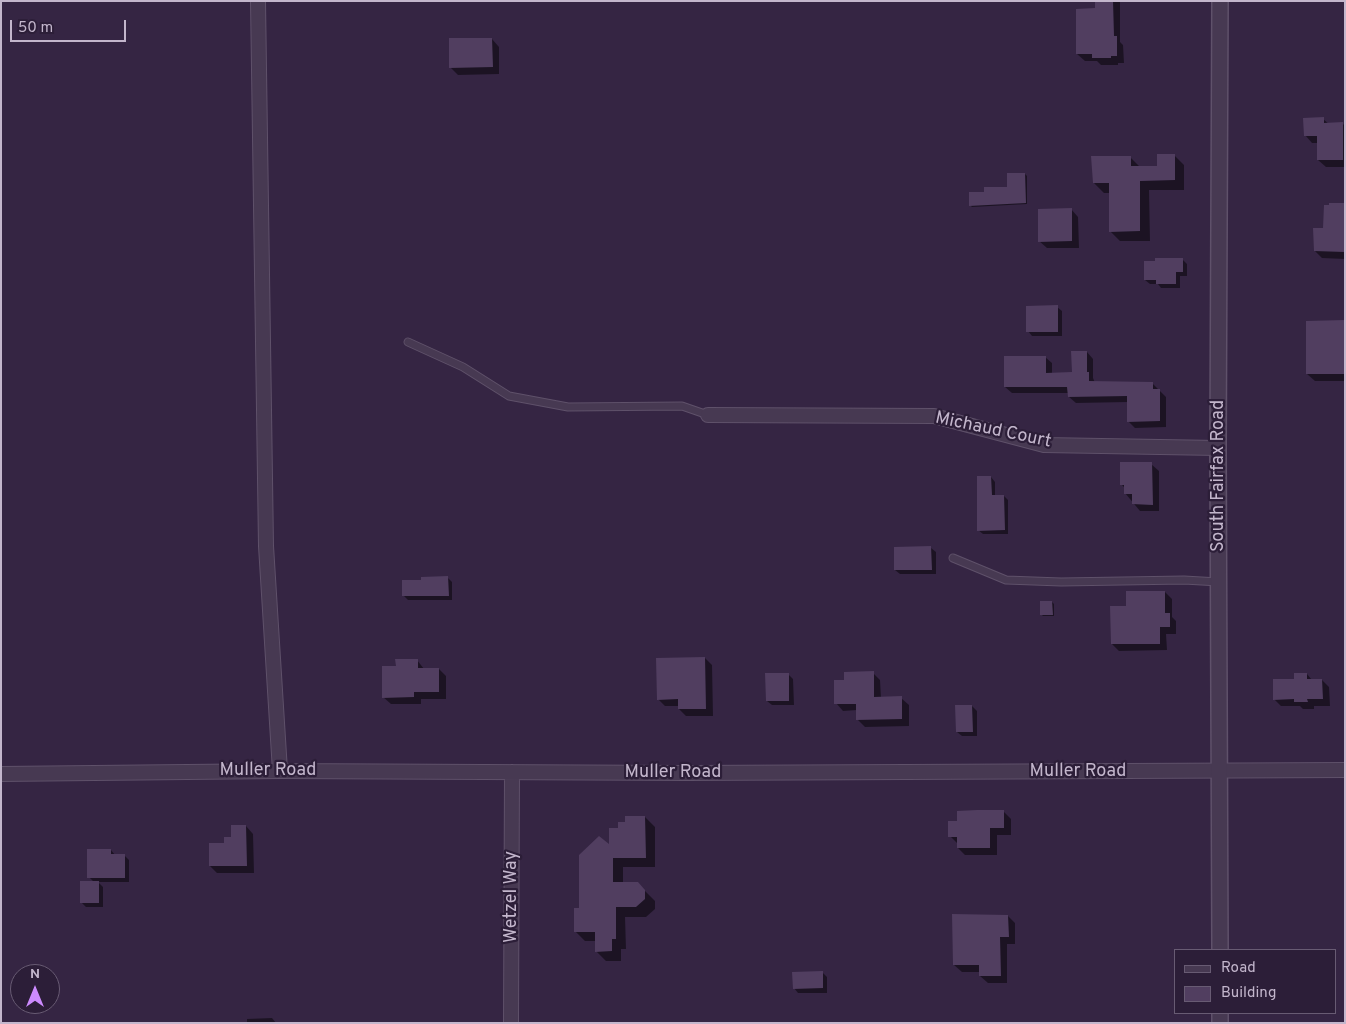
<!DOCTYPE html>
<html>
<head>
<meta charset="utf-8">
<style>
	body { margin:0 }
	#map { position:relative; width:1346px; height:1024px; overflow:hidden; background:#352543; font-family:Overpass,sans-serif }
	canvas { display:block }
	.frame { position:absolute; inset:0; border:2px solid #c3b6cc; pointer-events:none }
	.legend { position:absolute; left:1174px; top:949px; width:162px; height:65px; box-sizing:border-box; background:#2c1e38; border:1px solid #685b73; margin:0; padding:6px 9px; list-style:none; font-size:15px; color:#c3b6cc }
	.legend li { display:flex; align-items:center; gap:10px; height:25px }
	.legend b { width:25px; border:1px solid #685b73 }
	.north { position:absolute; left:10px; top:964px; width:50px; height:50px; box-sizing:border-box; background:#2c1e38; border:1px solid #685b73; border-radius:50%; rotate:0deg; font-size:14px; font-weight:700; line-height:20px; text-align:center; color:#c3b6cc }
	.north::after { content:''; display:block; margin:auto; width:18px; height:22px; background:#cc8afe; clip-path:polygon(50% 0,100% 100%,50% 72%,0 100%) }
	.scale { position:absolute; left:10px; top:20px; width:116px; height:22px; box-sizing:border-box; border:2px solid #c3b6cc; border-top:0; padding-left:6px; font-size:15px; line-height:18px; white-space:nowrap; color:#c3b6cc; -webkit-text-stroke:4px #2c1e38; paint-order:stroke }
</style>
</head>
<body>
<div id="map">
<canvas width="1346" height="1024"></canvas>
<div class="frame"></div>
<ul class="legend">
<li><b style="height:6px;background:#473952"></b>Road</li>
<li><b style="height:14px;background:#513e60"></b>Building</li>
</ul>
<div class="north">N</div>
<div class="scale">50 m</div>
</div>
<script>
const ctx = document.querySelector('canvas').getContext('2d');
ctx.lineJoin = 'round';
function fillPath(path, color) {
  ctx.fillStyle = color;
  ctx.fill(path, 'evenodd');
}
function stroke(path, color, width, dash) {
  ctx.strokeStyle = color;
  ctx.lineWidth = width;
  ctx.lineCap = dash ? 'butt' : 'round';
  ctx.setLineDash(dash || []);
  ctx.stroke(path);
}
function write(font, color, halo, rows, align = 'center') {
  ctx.font = font + ' Overpass,sans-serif';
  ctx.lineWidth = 4.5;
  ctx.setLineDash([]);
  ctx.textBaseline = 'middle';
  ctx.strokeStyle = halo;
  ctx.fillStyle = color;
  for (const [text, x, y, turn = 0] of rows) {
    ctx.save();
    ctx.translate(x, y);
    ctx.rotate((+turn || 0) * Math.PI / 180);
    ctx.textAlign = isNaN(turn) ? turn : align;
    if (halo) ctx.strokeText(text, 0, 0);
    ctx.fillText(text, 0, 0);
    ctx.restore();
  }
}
const shadow = new Path2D(`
	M 1096,1 L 1120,1 L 1120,42 L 1123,45 L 1124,63 L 1118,63 L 1118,65 L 1101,65 L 1097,61 L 1085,61 L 1077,54 L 1097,9 Z
	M 492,39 L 499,47 L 499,74 L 458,75 L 450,67 Z
	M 1323,119 L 1329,124 L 1343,124 L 1345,126 L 1345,167 L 1326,167 L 1318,160 L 1318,143 L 1312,143 L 1305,135 Z
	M 1174,155 L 1184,165 L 1184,190 L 1149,190 L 1150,241 L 1120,241 L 1110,231 L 1110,193 L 1104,193 L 1094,183 L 1130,157 L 1141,168 L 1159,168 Z
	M 1025,174 L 1027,176 L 1027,204 L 972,207 L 970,205 L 985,193 L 1008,188 Z
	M 1345,204 L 1345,259 L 1322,258 L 1315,251 L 1324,229 Z
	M 1071,209 L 1078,217 L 1079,248 L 1047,248 L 1039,241 Z
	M 1182,259 L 1187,264 L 1187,276 L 1180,276 L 1180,288 L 1161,288 L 1158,284 L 1150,284 L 1145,280 Z
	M 1057,307 L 1062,311 L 1062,336 L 1032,336 L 1028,331 Z
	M 1345,322 L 1345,381 L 1315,381 L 1307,374 Z
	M 1087,352 L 1093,359 L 1093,378 L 1095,383 L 1152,383 L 1166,397 L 1166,427 L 1135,428 L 1128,421 L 1128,402 L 1076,403 L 1069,397 L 1069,393 L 1012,393 L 1005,387 L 1045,357 L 1052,363 L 1052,374 L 1073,374 Z
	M 1151,464 L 1159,471 L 1159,511 L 1140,511 L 1125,493 L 1125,488 L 1122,485 Z
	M 991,477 L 995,482 L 995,496 L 1004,496 L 1008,500 L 1008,534 L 983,534 L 978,530 Z
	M 931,548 L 936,552 L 936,574 L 900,574 L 895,570 Z
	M 448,578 L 452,582 L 452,600 L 408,600 L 404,596 L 422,581 Z
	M 1165,592 L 1172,599 L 1172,617 L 1176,621 L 1176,634 L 1166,634 L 1167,650 L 1119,651 L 1112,644 L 1127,608 Z
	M 1052,602 L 1054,604 L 1054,616 L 1043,616 L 1041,614 Z
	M 705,658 L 712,665 L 713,716 L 686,716 L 679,709 L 679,706 L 665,706 L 658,699 Z
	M 417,660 L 424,669 L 439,669 L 446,676 L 446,699 L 421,699 L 421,704 L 391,704 L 383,697 L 397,668 Z
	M 873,673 L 880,680 L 881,698 L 901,698 L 909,705 L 909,726 L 865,727 L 857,719 L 857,710 L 843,711 L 836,703 L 845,681 Z
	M 788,674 L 793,679 L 794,705 L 772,705 L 767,701 Z
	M 1307,674 L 1312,680 L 1322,680 L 1329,687 L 1330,706 L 1314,706 L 1314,709 L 1303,709 L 1300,706 L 1281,706 L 1274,699 L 1295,680 Z
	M 972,706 L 977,711 L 977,736 L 962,736 L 957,732 Z
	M 1003,811 L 1011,819 L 1011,835 L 997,835 L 997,855 L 965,855 L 958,848 L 958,844 L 950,836 L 958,822 Z
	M 645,817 L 655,827 L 655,867 L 623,867 L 623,883 L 637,883 L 655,901 L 655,909 L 646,917 L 625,917 L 626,949 L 621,949 L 621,961 L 606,961 L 596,951 L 596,941 L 585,941 L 575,931 L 580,909 L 619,829 L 626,823 Z
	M 246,826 L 253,834 L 254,873 L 217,873 L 210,866 L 225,844 Z
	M 111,850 L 115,855 L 124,855 L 129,860 L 129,882 L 98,882 L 103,887 L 103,907 L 86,907 L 81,902 L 94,882 L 89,877 Z
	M 1008,916 L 1015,923 L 1015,944 L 1007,944 L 1007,983 L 988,983 L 980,976 L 980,972 L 962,972 L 954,965 Z
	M 822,972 L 827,977 L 827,993 L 798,993 L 794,988 Z
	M 272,1018 L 276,1023 L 247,1023 L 247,1019 Z`);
const building = new Path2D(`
	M 1095,1 L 1113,1 L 1114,36 L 1117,36 L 1117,56 L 1111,56 L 1111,58 L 1092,58 L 1092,54 L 1076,54 L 1076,9 L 1095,8 Z
	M 449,38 L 492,38 L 493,67 L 449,68 Z
	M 1324,117 L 1324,123 L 1343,122 L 1343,160 L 1317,160 L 1317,136 L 1304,136 L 1303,118 Z
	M 1157,154 L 1175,154 L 1175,180 L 1140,181 L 1140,231 L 1109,232 L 1109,183 L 1093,183 L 1091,156 L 1131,156 L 1131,166 L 1157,166 Z
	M 1007,173 L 1025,173 L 1026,203 L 969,206 L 969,192 L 984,192 L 984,187 L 1007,187 Z
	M 1329,203 L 1345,203 L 1345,252 L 1314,251 L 1313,228 L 1323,228 L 1324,205 L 1329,205 Z
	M 1072,208 L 1072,241 L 1038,242 L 1038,209 Z
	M 1155,258 L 1183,258 L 1183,272 L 1176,272 L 1176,284 L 1156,284 L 1156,280 L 1144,280 L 1144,261 L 1155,261 Z
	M 1058,305 L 1058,332 L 1026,332 L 1026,306 Z
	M 1345,320 L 1345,374 L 1306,374 L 1306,321 Z
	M 1071,351 L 1087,351 L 1087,372 L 1089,372 L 1089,381 L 1153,382 L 1153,389 L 1160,389 L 1160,421 L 1127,422 L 1127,396 L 1068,397 L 1067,387 L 1004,387 L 1004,356 L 1046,356 L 1046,373 L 1072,372 Z
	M 1120,462 L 1152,462 L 1153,505 L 1132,504 L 1132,494 L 1124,494 L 1124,485 L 1120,485 Z
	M 977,476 L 991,476 L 992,495 L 1004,495 L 1005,530 L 977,531 Z
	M 931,546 L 932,570 L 894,570 L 894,547 Z
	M 448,576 L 449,596 L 402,596 L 402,580 L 421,580 L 421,577 Z
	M 1126,591 L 1165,591 L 1165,613 L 1170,613 L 1170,627 L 1160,627 L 1160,644 L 1111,644 L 1110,606 L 1126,606 Z
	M 1040,601 L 1052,601 L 1053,615 L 1040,615 Z
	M 705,657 L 706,709 L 678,709 L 678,699 L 657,700 L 656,658 Z
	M 395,659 L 418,659 L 418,668 L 439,668 L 439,692 L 414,692 L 414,697 L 382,698 L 382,666 L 396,666 Z
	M 874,671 L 874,697 L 902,696 L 902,719 L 856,720 L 856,704 L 834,704 L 834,680 L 844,680 L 844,672 Z
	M 765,673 L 789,673 L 789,701 L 766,701 Z
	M 1294,673 L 1307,673 L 1307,679 L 1322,679 L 1323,699 L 1307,699 L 1308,702 L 1294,702 L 1294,699 L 1273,700 L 1273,679 L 1294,679 Z
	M 955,705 L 972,705 L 973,732 L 956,732 Z
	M 977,810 L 1004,810 L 1004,828 L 990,828 L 990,848 L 957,848 L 957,837 L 948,837 L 948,821 L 957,821 L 957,811 Z
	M 625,816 L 645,816 L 646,858 L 613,858 L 613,882 L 638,882 L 645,890 L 645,899 L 636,907 L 616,907 L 616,939 L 612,939 L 612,951 L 595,952 L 595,932 L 574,932 L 574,908 L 579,908 L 579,855 L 599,836 L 609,844 L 609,828 L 618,828 L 618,822 L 625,822 Z
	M 231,825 L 246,825 L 247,866 L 209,866 L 209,843 L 224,843 L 224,837 L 231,837 Z
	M 87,849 L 111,849 L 111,854 L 125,854 L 125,878 L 87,878 Z
	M 80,881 L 99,881 L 99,903 L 80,903 Z
	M 952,914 L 1008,915 L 1009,937 L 1000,937 L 1001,976 L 979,976 L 979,965 L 953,965 Z
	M 823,971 L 823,988 L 793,989 L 792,972 Z`);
const service = new Path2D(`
	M 408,342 L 463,367 L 509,396 L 568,407 L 682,406 L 708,415
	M 953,558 L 1006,580 L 1061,582 L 1184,580 L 1219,582`);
const minor = new Path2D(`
	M 258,1 L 266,546 L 280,771
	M 708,415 L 934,416 L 1044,445 L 1218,448
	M 1,774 L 280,771 L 686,773 L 1345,770
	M 511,1023 L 512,772`);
const tertiary = new Path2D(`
	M 1220,950 L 1218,448 L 1220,1
	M 1220,1023 L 1220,1013`);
const streetNames = [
	["Michaud Court",993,431,12],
	["South Fairfax Road",1219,476,-90],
	["Muller Road",268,771],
	["Muller Road",1078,772],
	["Muller Road",673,773],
	["Wetzel Way",512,897,-90]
];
fillPath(shadow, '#0007');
fillPath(building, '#513e60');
stroke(service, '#5f516a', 9);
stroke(minor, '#5f516a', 16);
stroke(tertiary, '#5f516a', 18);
stroke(service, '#473952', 7);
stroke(minor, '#473952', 14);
stroke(tertiary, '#473952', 15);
write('18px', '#c3b6cc', '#2c1e38', streetNames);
</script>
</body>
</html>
